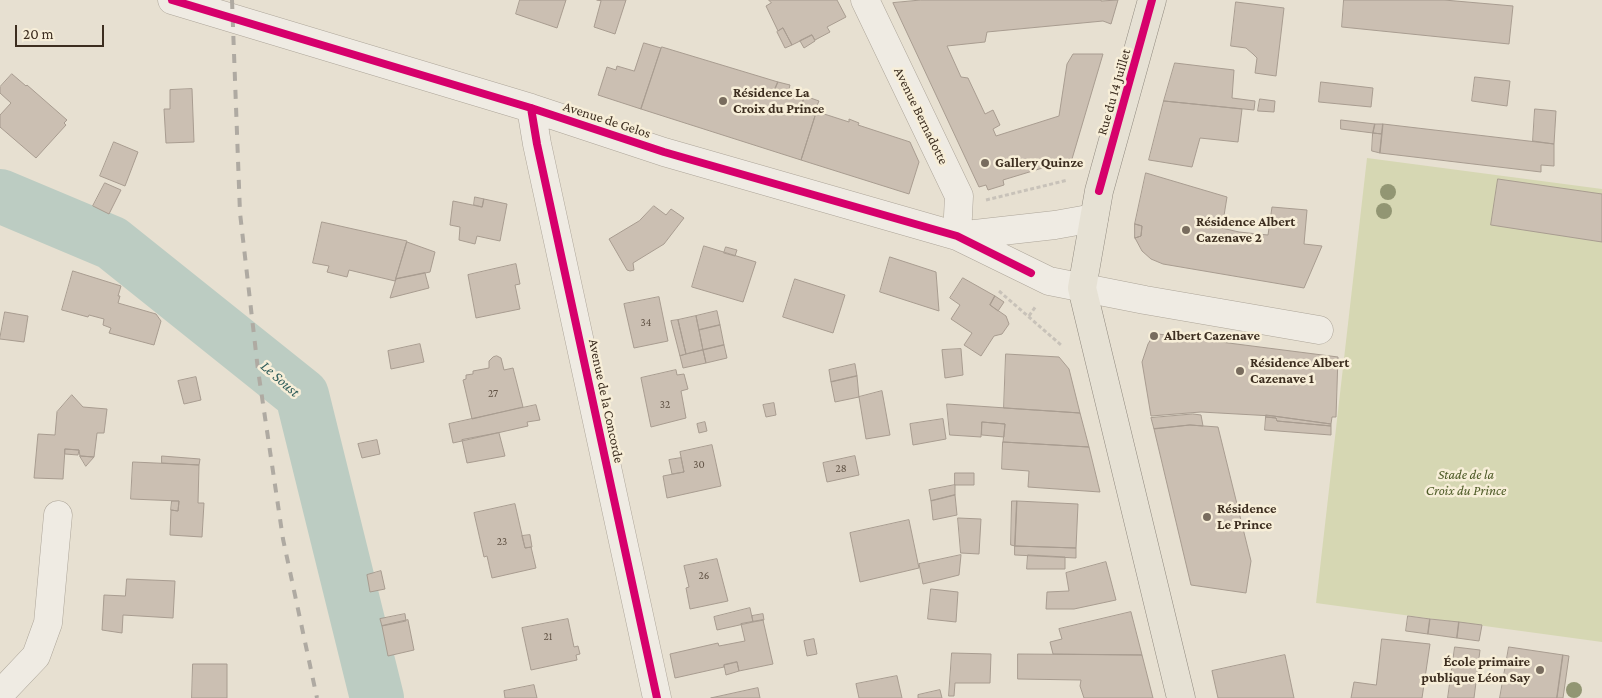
<!DOCTYPE html>
<html>
<head>
<meta charset="utf-8">
<style>
	body { margin:0 }
	#map { position:relative; width:1602px; height:698px; overflow:hidden; background:#e7e0d1; font-family:"Crimson Pro",serif }
	canvas { display:block }
	.scale { position:absolute; left:15px; top:25px; width:89px; height:22px; box-sizing:border-box; border:2px solid #3d2e20; border-top:0; padding-left:6px; font-size:15px; line-height:18px; white-space:nowrap; color:#3d2e20; -webkit-text-stroke:4px #f7eed8; paint-order:stroke }
</style>
</head>
<body>
<div id="map">
<canvas width="1602" height="698"></canvas>
<div class="scale">20 m</div>
</div>
<script>
const ctx = document.querySelector('canvas').getContext('2d');
ctx.lineJoin = 'round';
function fillPath(path, color) {
  ctx.fillStyle = color;
  ctx.fill(path, 'evenodd');
}
function stroke(path, color, width, dash) {
  ctx.strokeStyle = color;
  ctx.lineWidth = width;
  ctx.lineCap = dash ? 'butt' : 'round';
  ctx.setLineDash(dash || []);
  ctx.stroke(path);
}
function write(font, color, halo, rows, align = 'center') {
  ctx.font = font + ' "Crimson Pro",serif';
  ctx.lineWidth = 5;
  ctx.setLineDash([]);
  ctx.textBaseline = 'middle';
  ctx.strokeStyle = halo;
  ctx.fillStyle = color;
  for (const [text, x, y, turn = 0] of rows) {
    ctx.save();
    ctx.translate(x, y);
    ctx.rotate((+turn || 0) * Math.PI / 180);
    ctx.textAlign = isNaN(turn) ? turn : align;
    if (halo) ctx.strokeText(text, 0, 0);
    ctx.fillText(text, 0, 0);
    ctx.restore();
  }
}
const green = new Path2D(`
	M 1367,158 L 1602,189 L 1602,642 L 1316,603 Z`);
const river = new Path2D(`
	M 0,196 L 112,243 L 302,395 L 377,698`);
const building = new Path2D(`
	M 520,0 L 566,0 L 557,28 L 516,14 Z
	M 597,0 L 626,0 L 615,34 L 594,27 L 601,1 Z
	M 769,0 L 837,0 L 846,17 L 827,27 L 830,32 L 815,40 L 812,35 L 792,45 L 783,28 L 778,31 L 766,6 L 771,3 Z
	M 921,0 L 1101,0 L 1101,1 L 1118,0 L 1111,24 L 1103,21 L 987,32 L 985,42 L 947,46 L 961,77 L 968,78 L 985,114 L 993,110 L 1000,125 L 993,129 L 996,136 L 1059,116 L 1067,64 L 1073,54 L 1103,54 L 1072,159 L 1003,180 L 1004,185 L 988,190 L 986,185 L 979,187 L 893,3 Z
	M 1344,0 L 1444,0 L 1513,6 L 1509,44 L 1342,27 Z
	M 1236,2 L 1284,8 L 1276,76 L 1255,73 L 1257,58 L 1253,54 L 1246,48 L 1231,46 Z
	M 783,28 L 792,45 L 785,48 L 777,32 Z
	M 812,35 L 815,41 L 804,48 L 800,41 Z
	M 644,43 L 661,48 L 641,109 L 598,95 L 607,67 L 616,70 L 617,66 L 634,71 Z
	M 662,47 L 778,82 L 775,89 L 804,98 L 802,104 L 816,108 L 815,116 L 801,160 L 641,109 Z
	M 1175,63 L 1234,70 L 1232,98 L 1255,101 L 1254,110 L 1164,101 Z
	M 12,74 L 26,86 L 27,85 L 67,120 L 64,123 L 66,125 L 36,158 L 0,127 L 0,115 L 11,103 L 0,93 L 0,87 Z
	M 1475,77 L 1510,81 L 1507,106 L 1472,101 Z
	M 778,82 L 790,85 L 788,93 L 775,89 Z
	M 1321,82 L 1373,88 L 1371,107 L 1319,102 Z
	M 192,89 L 194,142 L 166,143 L 164,109 L 170,109 L 170,90 Z
	M 805,96 L 819,101 L 816,108 L 802,104 Z
	M 1260,99 L 1275,101 L 1274,112 L 1258,111 Z
	M 1164,101 L 1242,109 L 1238,142 L 1200,138 L 1192,167 L 1149,160 Z
	M 1535,109 L 1556,111 L 1554,144 L 1533,141 Z
	M 818,112 L 849,122 L 849,119 L 859,123 L 858,125 L 910,142 L 919,162 L 909,194 L 801,160 L 815,116 Z
	M 1341,120 L 1375,124 L 1373,133 L 1341,129 Z
	M 1375,124 L 1383,124 L 1382,134 L 1373,133 Z
	M 1383,124 L 1554,144 L 1554,166 L 1541,165 L 1541,172 L 1380,153 Z
	M 1373,133 L 1382,134 L 1380,153 L 1372,151 Z
	M 114,142 L 138,152 L 125,186 L 100,176 Z
	M 1146,173 L 1227,197 L 1222,228 L 1239,232 L 1268,235 L 1272,207 L 1307,210 L 1304,244 L 1322,246 L 1304,288 L 1163,264 L 1151,259 L 1142,251 L 1135,238 L 1141,236 L 1142,226 L 1135,224 Z
	M 1498,179 L 1602,194 L 1602,242 L 1491,225 Z
	M 105,183 L 121,190 L 109,214 L 93,206 Z
	M 475,197 L 484,199 L 482,207 L 474,205 Z
	M 484,199 L 507,204 L 500,241 L 477,236 L 475,244 L 459,240 L 460,227 L 450,225 L 453,201 L 482,207 Z
	M 654,206 L 666,215 L 671,209 L 684,218 L 664,244 L 633,263 L 634,270 L 630,271 L 627,270 L 609,239 L 639,221 Z
	M 322,222 L 407,241 L 395,281 L 349,270 L 347,277 L 327,272 L 329,266 L 313,263 Z
	M 1135,224 L 1142,226 L 1141,236 L 1135,238 Z
	M 407,242 L 435,252 L 430,272 L 396,279 Z
	M 704,246 L 756,262 L 743,302 L 692,287 Z
	M 726,247 L 737,250 L 735,256 L 724,253 Z
	M 890,257 L 936,272 L 939,311 L 880,292 Z
	M 516,264 L 520,284 L 515,285 L 520,309 L 476,318 L 468,275 Z
	M 73,271 L 121,286 L 118,296 L 120,296 L 118,303 L 156,314 L 161,321 L 154,345 L 109,333 L 111,328 L 103,325 L 104,319 L 89,315 L 88,317 L 62,310 Z
	M 425,273 L 429,288 L 390,298 L 396,279 Z
	M 963,278 L 995,296 L 990,305 L 1006,316 L 1009,324 L 1002,334 L 994,336 L 981,356 L 964,345 L 972,333 L 951,319 L 960,305 L 950,298 Z
	M 795,279 L 845,295 L 833,333 L 783,317 Z
	M 995,296 L 1004,302 L 998,311 L 990,305 Z
	M 659,297 L 668,341 L 634,348 L 624,304 Z
	M 717,311 L 720,325 L 699,330 L 696,316 Z
	M 5,312 L 28,316 L 24,342 L 0,339 Z
	M 696,316 L 703,350 L 686,354 L 678,320 Z
	M 678,320 L 686,354 L 680,356 L 671,321 Z
	M 720,325 L 724,345 L 703,350 L 699,330 Z
	M 1158,334 L 1338,357 L 1336,417 L 1332,417 L 1331,424 L 1273,416 L 1201,412 L 1151,416 L 1142,362 L 1148,344 L 1151,339 Z
	M 420,344 L 424,362 L 391,369 L 388,351 Z
	M 724,345 L 727,358 L 706,363 L 703,350 Z
	M 961,349 L 963,375 L 945,378 L 942,350 Z
	M 703,350 L 706,363 L 683,368 L 680,356 Z
	M 1006,354 L 1059,357 L 1069,369 L 1080,413 L 1004,408 Z
	M 497,356 L 501,358 L 504,370 L 513,368 L 523,407 L 472,419 L 463,380 L 466,379 L 466,375 L 473,374 L 473,371 L 489,368 L 489,361 L 493,357 Z
	M 855,364 L 857,376 L 831,382 L 829,370 Z
	M 676,370 L 677,375 L 684,374 L 688,389 L 681,391 L 686,418 L 651,427 L 641,378 Z
	M 857,376 L 859,397 L 835,402 L 831,382 Z
	M 196,377 L 201,400 L 184,404 L 178,381 Z
	M 882,391 L 890,435 L 866,439 L 859,397 Z
	M 72,395 L 83,407 L 107,409 L 104,433 L 97,433 L 94,457 L 80,456 L 79,450 L 65,449 L 63,479 L 34,478 L 38,434 L 55,435 L 57,412 Z
	M 774,403 L 776,415 L 766,417 L 763,405 Z
	M 947,404 L 1080,413 L 1089,447 L 1003,442 L 1005,424 L 982,422 L 981,437 L 950,435 Z
	M 536,405 L 540,420 L 527,422 L 528,426 L 453,443 L 449,424 Z
	M 1193,414 L 1201,415 L 1203,426 L 1190,425 L 1154,429 L 1151,418 Z
	M 1266,415 L 1331,424 L 1331,426 L 1277,421 L 1276,418 L 1266,417 Z
	M 1266,417 L 1276,418 L 1277,421 L 1331,426 L 1331,435 L 1265,430 Z
	M 943,419 L 946,439 L 913,445 L 910,424 Z
	M 705,422 L 707,431 L 699,433 L 697,424 Z
	M 982,422 L 1005,424 L 1004,437 L 982,435 Z
	M 1190,425 L 1218,427 L 1251,561 L 1246,593 L 1191,585 L 1154,429 Z
	M 499,433 L 505,456 L 467,463 L 462,440 Z
	M 377,440 L 380,454 L 362,458 L 358,444 Z
	M 1003,442 L 1089,447 L 1100,492 L 1028,487 L 1029,471 L 1002,469 Z
	M 712,445 L 721,486 L 667,498 L 663,476 L 684,472 L 680,452 Z
	M 65,449 L 79,450 L 78,455 L 65,454 Z
	M 80,456 L 94,457 L 86,466 Z
	M 162,456 L 200,459 L 199,465 L 162,463 Z
	M 855,456 L 859,475 L 827,482 L 823,463 Z
	M 681,458 L 684,472 L 672,474 L 669,460 Z
	M 133,462 L 199,465 L 198,503 L 204,503 L 202,537 L 170,535 L 171,510 L 178,511 L 179,501 L 131,499 Z
	M 955,473 L 974,473 L 974,485 L 955,485 Z
	M 955,485 L 955,495 L 931,501 L 929,490 Z
	M 955,495 L 957,515 L 933,520 L 931,501 Z
	M 172,501 L 179,501 L 178,511 L 171,510 Z
	M 1012,501 L 1017,501 L 1015,546 L 1011,545 Z
	M 1017,501 L 1078,504 L 1076,548 L 1015,546 Z
	M 515,504 L 525,548 L 531,547 L 536,568 L 492,578 L 487,556 L 484,557 L 474,513 Z
	M 958,518 L 981,519 L 979,554 L 961,553 Z
	M 909,520 L 919,568 L 860,582 L 850,533 Z
	M 530,535 L 532,547 L 525,548 L 522,536 Z
	M 1015,546 L 1076,548 L 1076,558 L 1015,555 Z
	M 961,555 L 959,575 L 923,584 L 919,564 Z
	M 1028,555 L 1065,557 L 1065,569 L 1027,569 Z
	M 717,559 L 728,601 L 690,609 L 686,588 L 689,587 L 684,566 Z
	M 1106,562 L 1116,600 L 1074,609 L 1046,609 L 1047,592 L 1069,591 L 1066,573 Z
	M 381,571 L 385,589 L 370,592 L 367,575 Z
	M 127,579 L 175,581 L 173,618 L 123,615 L 122,633 L 102,630 L 104,595 L 125,596 Z
	M 931,589 L 958,592 L 956,622 L 928,619 Z
	M 750,608 L 753,622 L 717,630 L 714,617 Z
	M 1131,612 L 1142,655 L 1053,654 L 1050,642 L 1062,639 L 1059,629 Z
	M 405,614 L 406,621 L 382,626 L 380,619 Z
	M 763,614 L 764,620 L 753,622 L 752,616 Z
	M 1408,616 L 1430,619 L 1428,634 L 1406,631 Z
	M 568,619 L 574,647 L 578,646 L 580,654 L 576,655 L 577,660 L 531,670 L 522,628 Z
	M 1430,619 L 1459,622 L 1457,638 L 1428,634 Z
	M 408,620 L 414,650 L 388,656 L 382,626 Z
	M 763,620 L 773,664 L 739,671 L 737,662 L 724,665 L 724,667 L 675,678 L 670,654 L 718,643 L 719,646 L 745,641 L 741,624 Z
	M 1459,622 L 1482,625 L 1479,641 L 1457,638 Z
	M 814,639 L 817,654 L 807,656 L 804,641 Z
	M 1382,639 L 1430,644 L 1422,698 L 1351,698 L 1354,682 L 1376,685 Z
	M 1455,647 L 1480,650 L 1474,698 L 1448,698 Z
	M 1509,647 L 1563,655 L 1557,698 L 1500,698 Z
	M 952,653 L 991,654 L 990,683 L 955,683 L 954,696 L 949,696 Z
	M 1018,654 L 1142,655 L 1153,698 L 1084,698 L 1080,686 L 1081,680 L 1018,679 Z
	M 1285,655 L 1294,698 L 1218,698 L 1212,671 Z
	M 1563,655 L 1569,656 L 1563,698 L 1557,698 Z
	M 737,662 L 739,671 L 726,675 L 724,665 Z
	M 193,664 L 227,664 L 227,698 L 192,698 Z
	M 897,676 L 902,698 L 859,698 L 856,684 Z
	M 534,685 L 537,698 L 505,698 L 504,691 Z
	M 758,688 L 760,698 L 711,698 Z
	M 940,690 L 942,698 L 918,698 L 918,695 Z`);
const path = new Path2D(`
	M 986,200 L 1068,180
	M 999,291 L 1061,345
	M 1029,316 L 1036,306`);
const minor = new Path2D(`
	M 172,0 L 531,108 L 664,152 L 957,236 L 1049,281 L 1145,300 L 1319,330
	M 865,0 L 959,196 L 957,236
	M 531,108 L 537,144 L 657,698
	M 957,236 L 1055,225 L 1094,218
	M 0,694 L 36,656 L 48,623 L 58,515`);
const major = new Path2D(`
	M 1152,0 L 1099,191 L 1082,288 L 1181,698`);
const rail = new Path2D(`
	M 232,0 L 240,213 L 258,370 L 283,539 L 317,698`);
const cycleway = new Path2D(`
	M 172,0 L 531,108 L 664,152 L 957,236 L 1031,273
	M 531,108 L 537,144 L 657,698
	M 1099,191 L 1152,0`);
const trees = [
	[1388,192],
	[1384,211],
	[1574,690]
];
const markers = [
	[723,101,5,"#786c5e"],
	[985,163,5,"#786c5e"],
	[1186,230,5,"#786c5e"],
	[1154,336,5,"#786c5e"],
	[1240,371,5,"#786c5e"],
	[1207,517,5,"#786c5e"],
	[1540,670,5,"#786c5e"]
];
const numberNames = [
	["34",646,323],
	["27",493,394],
	["32",665,405],
	["30",699,465],
	["28",841,469],
	["23",502,542],
	["26",704,576],
	["21",548,637]
];
const streetNames = [
	["Rue du 14 Juillet",1114,92,-74],
	["Avenue Bernadotte",921,116,64],
	["Avenue de Gelos",607,120,18],
	["Avenue de la Concorde",606,401,78]
];
const poiNames = [
	["Résidence La",733,93],
	["Croix du Prince",733,109],
	["Gallery Quinze",995,163],
	["Résidence Albert",1196,222],
	["Cazenave 2",1196,238],
	["Albert Cazenave",1164,336],
	["Résidence Albert",1250,363],
	["Cazenave 1",1250,379],
	["Résidence",1217,509],
	["Le Prince",1217,525],
	["École primaire",1530,662,"right"],
	["publique Léon Say",1530,678,"right"]
];
const parkNames = [
	["Stade de la",1466,475],
	["Croix du Prince",1466,491]
];
const waterNames = [
	["Le Soust",280,379,41]
];
fillPath(green, '#d6d7b3');
stroke(river, '#bcccc2', 54);
fillPath(building, '#cbbfb2');
stroke(building, '#a89c90', 1);
stroke(minor, '#ada599', 29);
stroke(major, '#928b80', 29);
stroke(path, '#c8c2b9', 3, [4, 2.5]);
stroke(minor, '#efebe3', 28);
stroke(major, '#e6e1d4', 28);
stroke(rail, '#afaaa2', 4, [9, 9]);
stroke(cycleway, '#d6006c', 8);
ctx.fillStyle = '#929673';
for (const [x, y] of trees) {
  ctx.beginPath();
  ctx.arc(x, y, 8, 0, 2 * Math.PI);
  ctx.fill();
}
for (const [x, y, r, color] of markers) {
  const dot = new Path2D();
  dot.arc(x, y, r, 0, 2 * Math.PI);
  ctx.fillStyle = color;
  ctx.fill(dot);
  stroke(dot, '#f7eed8', 2);
}
write('11px', '#605244', null, numberNames);
write('14px', '#3d2e20', '#f7eed8', streetNames);
write('bold 14px', '#3d2e20', '#f7eed8', poiNames, 'left');
write('italic 14px', '#4d5a26', '#f7eed8', parkNames);
write('italic 15px', '#2f5d5a', '#f7eed8', waterNames);
</script>
</body>
</html>
